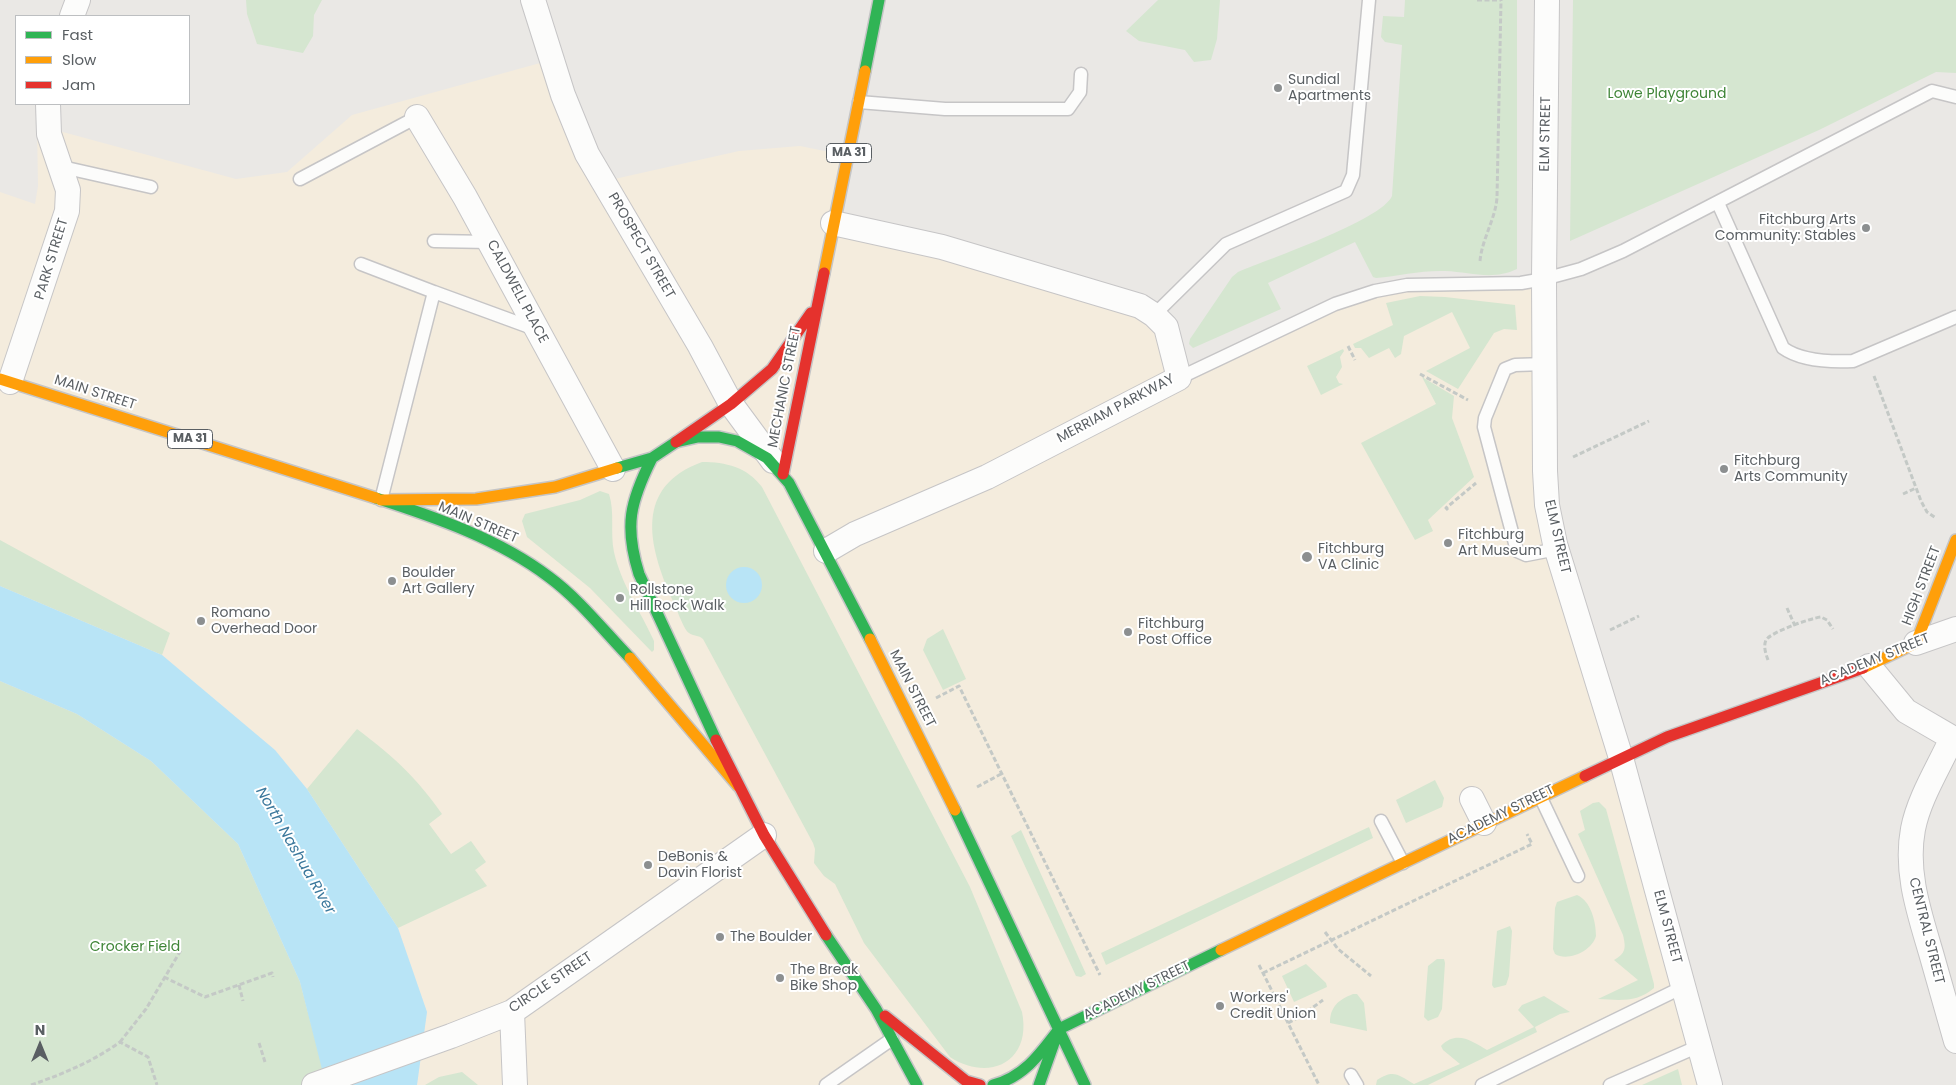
<!DOCTYPE html>
<html>
<head>
<meta charset="utf-8">
<style>
	body { margin:0 }
	#map { position:relative; width:1956px; height:1085px; overflow:hidden; background:#eae8e5; font-family:Poppins,sans-serif }
	canvas { display:block }
	.legend { position:absolute; left:15px; top:15px; width:175px; height:90px; box-sizing:border-box; background:#fff; border:1px solid #bdbfc1; margin:0; padding:6px 9px; list-style:none; font-size:15px; color:#5a5f63 }
	.legend li { display:flex; align-items:center; gap:10px; height:25px }
	.legend b { width:25px; border:1px solid #bdbfc1 }
	.north { position:absolute; left:15px; top:1020px; width:50px; height:50px; -webkit-text-stroke:4px #fff; paint-order:stroke; rotate:0deg; font-size:14px; font-weight:700; line-height:20px; text-align:center; color:#5a5f63 }
	.north::after { content:''; display:block; margin:auto; width:18px; height:22px; background:#5a5f63; clip-path:polygon(50% 0,100% 100%,50% 72%,0 100%) }
</style>
</head>
<body>
<div id="map">
<canvas width="1956" height="1085"></canvas>
<ul class="legend">
<li><b style="height:6px;background:#30b455"></b>Fast</li>
<li><b style="height:6px;background:#ff9f0a"></b>Slow</li>
<li><b style="height:6px;background:#e5322d"></b>Jam</li>
</ul>
<div class="north">N</div>
</div>
<script>
const ctx = document.querySelector('canvas').getContext('2d');
ctx.lineJoin = 'round';
function fillPath(path, color) {
  ctx.fillStyle = color;
  ctx.fill(path, 'evenodd');
}
function stroke(path, color, width, dash) {
  ctx.strokeStyle = color;
  ctx.lineWidth = width;
  ctx.lineCap = dash ? 'butt' : 'round';
  ctx.setLineDash(dash || []);
  ctx.stroke(path);
}
function write(font, color, halo, rows, align = 'center') {
  ctx.font = font + ' Poppins,sans-serif';
  ctx.lineWidth = 4;
  ctx.setLineDash([]);
  ctx.textBaseline = 'middle';
  ctx.strokeStyle = halo;
  ctx.fillStyle = color;
  for (const [text, x, y, turn = 0] of rows) {
    ctx.save();
    ctx.translate(x, y);
    ctx.rotate((+turn || 0) * Math.PI / 180);
    ctx.textAlign = isNaN(turn) ? turn : align;
    if (halo) ctx.strokeText(text, 0, 0);
    ctx.fillText(text, 0, 0);
    ctx.restore();
  }
}
const commercial = new Path2D(`
	M 551,60 L 610,180 L 739,151 L 800,146 L 849,156 L 833,223 L 1154,315 L 1180,378 L 1375,291 L 1544,279 L 1545,471 L 1710,1085 L 417,1085 L 427,1012 L 398,928 L 307,789 L 275,750 L 162,655 L 0,586 L 0,192 L 35,204 L 38,186 L 37,125 L 236,179 L 287,172 L 352,115 Z`);
const green = new Path2D(`
	M 246,0 L 322,0 L 314,15 L 313,36 L 303,53 L 257,44 L 247,14 Z
	M 1158,0 L 1220,0 L 1217,39 L 1211,60 L 1194,62 L 1185,50 L 1139,41 L 1126,31 Z
	M 1405,0 L 1517,0 L 1517,269 C 1492,281 1471,272 1445,271 C 1422,270 1399,276 1376,278 L 1373,277 L 1355,242 L 1268,283 L 1281,309 L 1193,348 L 1189,344 L 1190,339 L 1232,277 L 1238,272 C 1268,259 1381,221 1392,196 L 1402,45 L 1385,42 L 1381,37 L 1383,16 L 1404,17 Z
	M 1573,0 L 1956,0 L 1956,73 L 1936,72 L 1819,130 L 1570,241 Z
	M 1420,296 L 1445,297 L 1515,305 L 1517,330 L 1504,329 L 1494,333 L 1458,389 L 1426,371 L 1470,348 L 1452,312 L 1404,336 L 1401,354 L 1395,358 L 1389,348 L 1369,358 L 1361,348 L 1355,348 L 1353,344 L 1393,325 L 1386,303 Z
	M 1343,349 L 1344,351 L 1340,357 L 1342,367 L 1336,377 L 1339,383 L 1343,384 L 1321,395 L 1307,366 Z
	M 1422,377 L 1454,396 L 1452,418 L 1474,477 L 1428,520 L 1433,531 L 1415,540 L 1361,443 L 1436,404 Z
	M 702,462 C 726,462 747,467 762,487 L 970,887 L 1022,1012 C 1032,1061 990,1083 950,1057 L 864,943 L 835,884 L 824,876 L 814,863 L 815,849 L 813,843 L 703,639 C 699,635 693,636 689,633 C 683,629 676,606 672,599 C 648,545 634,487 702,462 Z
	M 600,491 L 609,494 C 615,512 610,533 614,552 C 621,584 641,612 654,641 L 654,650 L 652,652 L 590,588 L 527,537 L 522,521 L 525,514 L 580,500 Z
	M 0,540 L 170,633 L 162,655 L 0,586 Z
	M 943,629 L 966,679 L 943,690 L 923,650 L 927,639 Z
	M 0,681 L 77,714 L 151,761 L 238,844 L 300,982 L 326,1081 L 314,1085 L 0,1085 Z
	M 357,729 C 393,756 416,777 442,814 L 429,824 L 451,854 L 471,841 L 486,862 L 475,870 L 487,886 L 398,928 L 307,789 Z
	M 1435,780 L 1444,798 L 1442,807 L 1406,823 L 1396,800 Z
	M 1599,802 L 1606,809 L 1654,984 L 1654,988 C 1637,1003 1619,1000 1598,999 L 1638,980 L 1614,960 C 1626,953 1626,948 1623,935 L 1578,834 L 1585,830 L 1580,811 L 1593,803 Z
	M 1369,827 L 1373,838 L 1106,965 L 1101,953 Z
	M 1021,830 L 1086,974 L 1081,977 L 1076,976 L 1011,836 Z
	M 1577,895 C 1591,901 1596,922 1596,936 C 1592,951 1568,962 1555,954 L 1553,949 L 1555,908 L 1557,902 Z
	M 1510,926 L 1512,931 L 1509,976 L 1506,985 L 1494,988 L 1492,985 L 1497,931 Z
	M 1437,959 L 1444,959 L 1445,963 L 1442,1009 L 1438,1017 L 1428,1021 L 1424,1017 L 1428,966 Z
	M 1306,964 L 1326,983 L 1327,987 L 1294,1002 L 1282,976 Z
	M 1353,994 L 1357,994 L 1364,1003 L 1367,1031 L 1330,1023 C 1330,1007 1338,1000 1353,994 Z
	M 1544,996 L 1570,1012 L 1560,1014 L 1535,1027 L 1537,1032 L 1428,1085 L 1376,1085 L 1377,1080 C 1394,1069 1398,1075 1414,1084 L 1460,1064 L 1443,1050 L 1441,1046 C 1457,1030 1471,1041 1487,1050 L 1534,1027 L 1518,1010 L 1522,1005 Z
	M 1678,1069 L 1682,1085 L 1642,1085 Z
	M 462,1072 L 478,1085 L 425,1085 L 439,1077 Z`);
const water = new Path2D(`
	M726 585a18 18 0 1 1 36 0a18 18 0 1 1-36 0Z
	M 0,586 L 162,655 L 275,750 L 307,789 L 398,928 L 427,1012 L 417,1085 L 326,1085 L 300,982 L 238,844 L 151,761 L 77,714 L 0,681 Z`);
const path = new Path2D(`
	M 1477,0 L 1501,0
	M 1480,261 C 1482,239 1495,220 1497,198 L 1501,0
	M 1348,346 L 1355,360
	M 1420,374 L 1468,400
	M 1874,376 L 1921,501 L 1927,512 L 1936,518
	M 1573,457 L 1649,421
	M 1903,494 L 1916,488
	M 1448,510 L 1446,508 L 1476,483
	M 1787,608 L 1795,626
	M 1610,630 L 1639,616
	M 1768,660 C 1766,654 1763,647 1766,640 C 1771,632 1811,618 1821,617 L 1827,620 L 1833,629
	M 936,698 L 959,686 L 1100,975
	M 977,787 L 1001,774
	M 1325,932 L 1338,949 L 1371,976
	M 1259,965 L 1319,1085
	M 1263,973 L 1532,844 L 1527,834
	M 164,977 L 205,997 L 272,973 L 273,977
	M 239,985 L 243,1001
	M 1288,1023 L 1301,1016 L 1323,1000
	M 120,1042 L 146,1009 L 181,950
	M 259,1043 L 265,1062
	M 31,1085 C 63,1074 92,1062 120,1042 L 148,1057 L 157,1085`);
const lane = new Path2D(`
	M 859,102 L 945,109 L 1068,109 L 1080,92 L 1081,74
	M 61,169 L 71,169 L 151,187
	M 300,179 L 417,117
	M 1718,203 L 1783,348 C 1801,361 1831,362 1853,361 L 1956,317
	M 434,241 L 490,242
	M 361,264 L 434,292
	M 1154,315 L 1226,244 L 1346,191 L 1353,175 L 1369,0
	M 1545,364 L 1515,365 L 1505,369 L 1485,418 L 1484,427 L 1517,551 L 1526,555 L 1557,549
	M 1179,378 L 1335,304 L 1375,291 L 1407,285 L 1521,283 L 1544,279 L 1581,269 L 1623,251 L 1932,91 L 1956,97
	M 381,500 L 434,292 L 535,329
	M 1540,796 L 1578,876
	M 1381,821 L 1403,863
	M 1351,1075 L 1357,1085
	M 826,1085 L 892,1039
	M 1482,1085 L 1683,987
	M 1610,1085 L 1699,1046`);
const street = new Path2D(`
	M 533,0 L 563,95 L 587,154 L 700,346 L 731,404 L 773,461
	M 1547,0 L 1544,279 L 1545,471 L 1547,505 L 1555,544 L 1621,758 L 1710,1085
	M 72,16 L 78,0
	M 417,117 L 465,197 L 613,469
	M 10,382 L 67,211 L 68,190 L 49,134 L 48,104
	M 826,551 L 855,534 L 987,477 L 1179,378 L 1166,327 L 1154,315 L 1140,306 L 942,247 L 833,223
	M 1916,643 L 1956,629
	M 1869,666 L 1906,711 L 1956,740
	M 1952,738 C 1939,767 1919,798 1913,829 C 1905,872 1919,912 1931,953 C 1939,982 1948,1012 1956,1041
	M 1472,799 L 1484,823
	M 512,1012 L 515,1085
	M 314,1085 L 451,1036 L 512,1012 L 764,835`);
const fast = new Path2D(`
	M 865,71 L 879,0
	M 652,458 C 630,502 624,526 639,574 L 716,740
	M 617,468 L 652,458 L 676,442 L 698,437 L 719,437 L 737,441 L 767,458 L 789,483 L 870,639
	M 376,498 C 435,517 499,539 549,577 C 579,599 604,631 630,658
	M 955,810 L 1085,1085
	M 826,935 L 876,1009 L 917,1085
	M 993,1085 C 1024,1077 1040,1054 1059,1029
	M 1039,1085 L 1059,1029 L 1221,950`);
const slow = new Path2D(`
	M 824,273 L 865,71
	M 0,379 L 376,498
	M 381,500 L 476,499 L 555,487 L 617,468
	M 870,639 L 955,810
	M 630,658 L 738,786
	M 1863,668 L 1916,643 L 1956,540
	M 1221,950 L 1585,776`);
const jam = new Path2D(`
	M 676,442 L 731,404 L 772,369 L 811,313
	M 783,474 L 824,273
	M 716,740 L 764,835 L 826,935
	M 1585,776 L 1667,737 L 1863,668
	M 885,1016 L 966,1081 L 980,1085`);
const markers = [
	[1278,88,5,"#8c8f90"],
	[1866,228,5,"#8c8f90"],
	[1724,469,5,"#8c8f90"],
	[1448,543,5,"#8c8f90"],
	[1307,557,6,"#8c8f90"],
	[392,581,5,"#8c8f90"],
	[620,598,5,"#8c8f90"],
	[201,621,5,"#8c8f90"],
	[1128,632,5,"#8c8f90"],
	[648,865,5,"#8c8f90"],
	[720,937,5,"#8c8f90"],
	[780,978,5,"#8c8f90"],
	[1220,1006,5,"#8c8f90"]
];
const shields = [
	[849,153,45],
	[190,439,45]
];
const shieldNames = [
	["MA 31",849,153],
	["MA 31",190,439]
];
const poiNames = [
	["Sundial",1288,80],
	["Apartments",1288,96],
	["Fitchburg Arts",1856,220,"right"],
	["Community: Stables",1856,236,"right"],
	["Fitchburg",1734,461],
	["Arts Community",1734,477],
	["Fitchburg",1458,535],
	["Art Museum",1458,551],
	["Fitchburg",1318,549],
	["VA Clinic",1318,565],
	["Boulder",402,573],
	["Art Gallery",402,589],
	["Rollstone",630,590],
	["Hill Rock Walk",630,606],
	["Romano",211,613],
	["Overhead Door",211,629],
	["Fitchburg",1138,624],
	["Post Office",1138,640],
	["DeBonis &",658,857],
	["Davin Florist",658,873],
	["The Boulder",730,937],
	["The Break",790,970],
	["Bike Shop",790,986],
	["Workers'",1230,998],
	["Credit Union",1230,1014]
];
const parkNames = [
	["Lowe Playground",1667,94],
	["Crocker Field",135,947]
];
const streetNames = [
	["ELM STREET",1546,134,-89],
	["PROSPECT STREET",641,246,60],
	["PARK STREET",52,259,-73],
	["CALDWELL PLACE",517,292,62],
	["MECHANIC STREET",785,387,-79],
	["MAIN STREET",95,393,18],
	["MERRIAM PARKWAY",1116,409,-28],
	["MAIN STREET",478,523,23],
	["ELM STREET",1557,537,77],
	["HIGH STREET",1922,586,-69],
	["ACADEMY STREET",1875,660,-22],
	["MAIN STREET",912,689,63],
	["ACADEMY STREET",1501,815,-26],
	["ELM STREET",1667,927,75],
	["CENTRAL STREET",1926,931,76],
	["CIRCLE STREET",551,983,-34],
	["ACADEMY STREET",1137,991,-26]
];
const waterNames = [
	["North Nashua River",295,851,60]
];
fillPath(commercial, '#f4ecdd');
fillPath(green, '#d5e6d0');
fillPath(water, '#b8e4f6');
stroke(lane, '#c6c5c6', 15);
stroke(street, '#c6c5c6', 26);
stroke(fast, '#c5c5c6', 14);
stroke(slow, '#c5c5c6', 14);
stroke(jam, '#c5c5c6', 14);
stroke(path, '#c4c9c6', 3, [5, 2.5]);
stroke(lane, '#fcfcfb', 12);
stroke(street, '#fcfcfb', 24);
stroke(fast, '#30b455', 11);
stroke(slow, '#ff9f0a', 11);
stroke(jam, '#e5322d', 11);
for (const [x, y, r, color] of markers) {
  const dot = new Path2D();
  dot.arc(x, y, r, 0, 2 * Math.PI);
  ctx.fillStyle = color;
  ctx.fill(dot);
  stroke(dot, '#fff', 2);
}
for (const [x, y, w] of shields) {
  const box = new Path2D();
  box.roundRect(x - w / 2, y - 9.5, w, 19, 4);
  ctx.fillStyle = '#fff';
  ctx.fill(box);
  stroke(box, '#5a5f63', 1);
}
write('bold 12px', '#5a5f63', null, shieldNames);
write('14px', '#5a5f63', '#fff', poiNames, 'left');
write('14px', '#3f8537', '#fff', parkNames);
write('14px', '#5a5f63', '#fff', streetNames);
write('italic 15px', '#3b789c', '#fff', waterNames);
</script>
</body>
</html>
